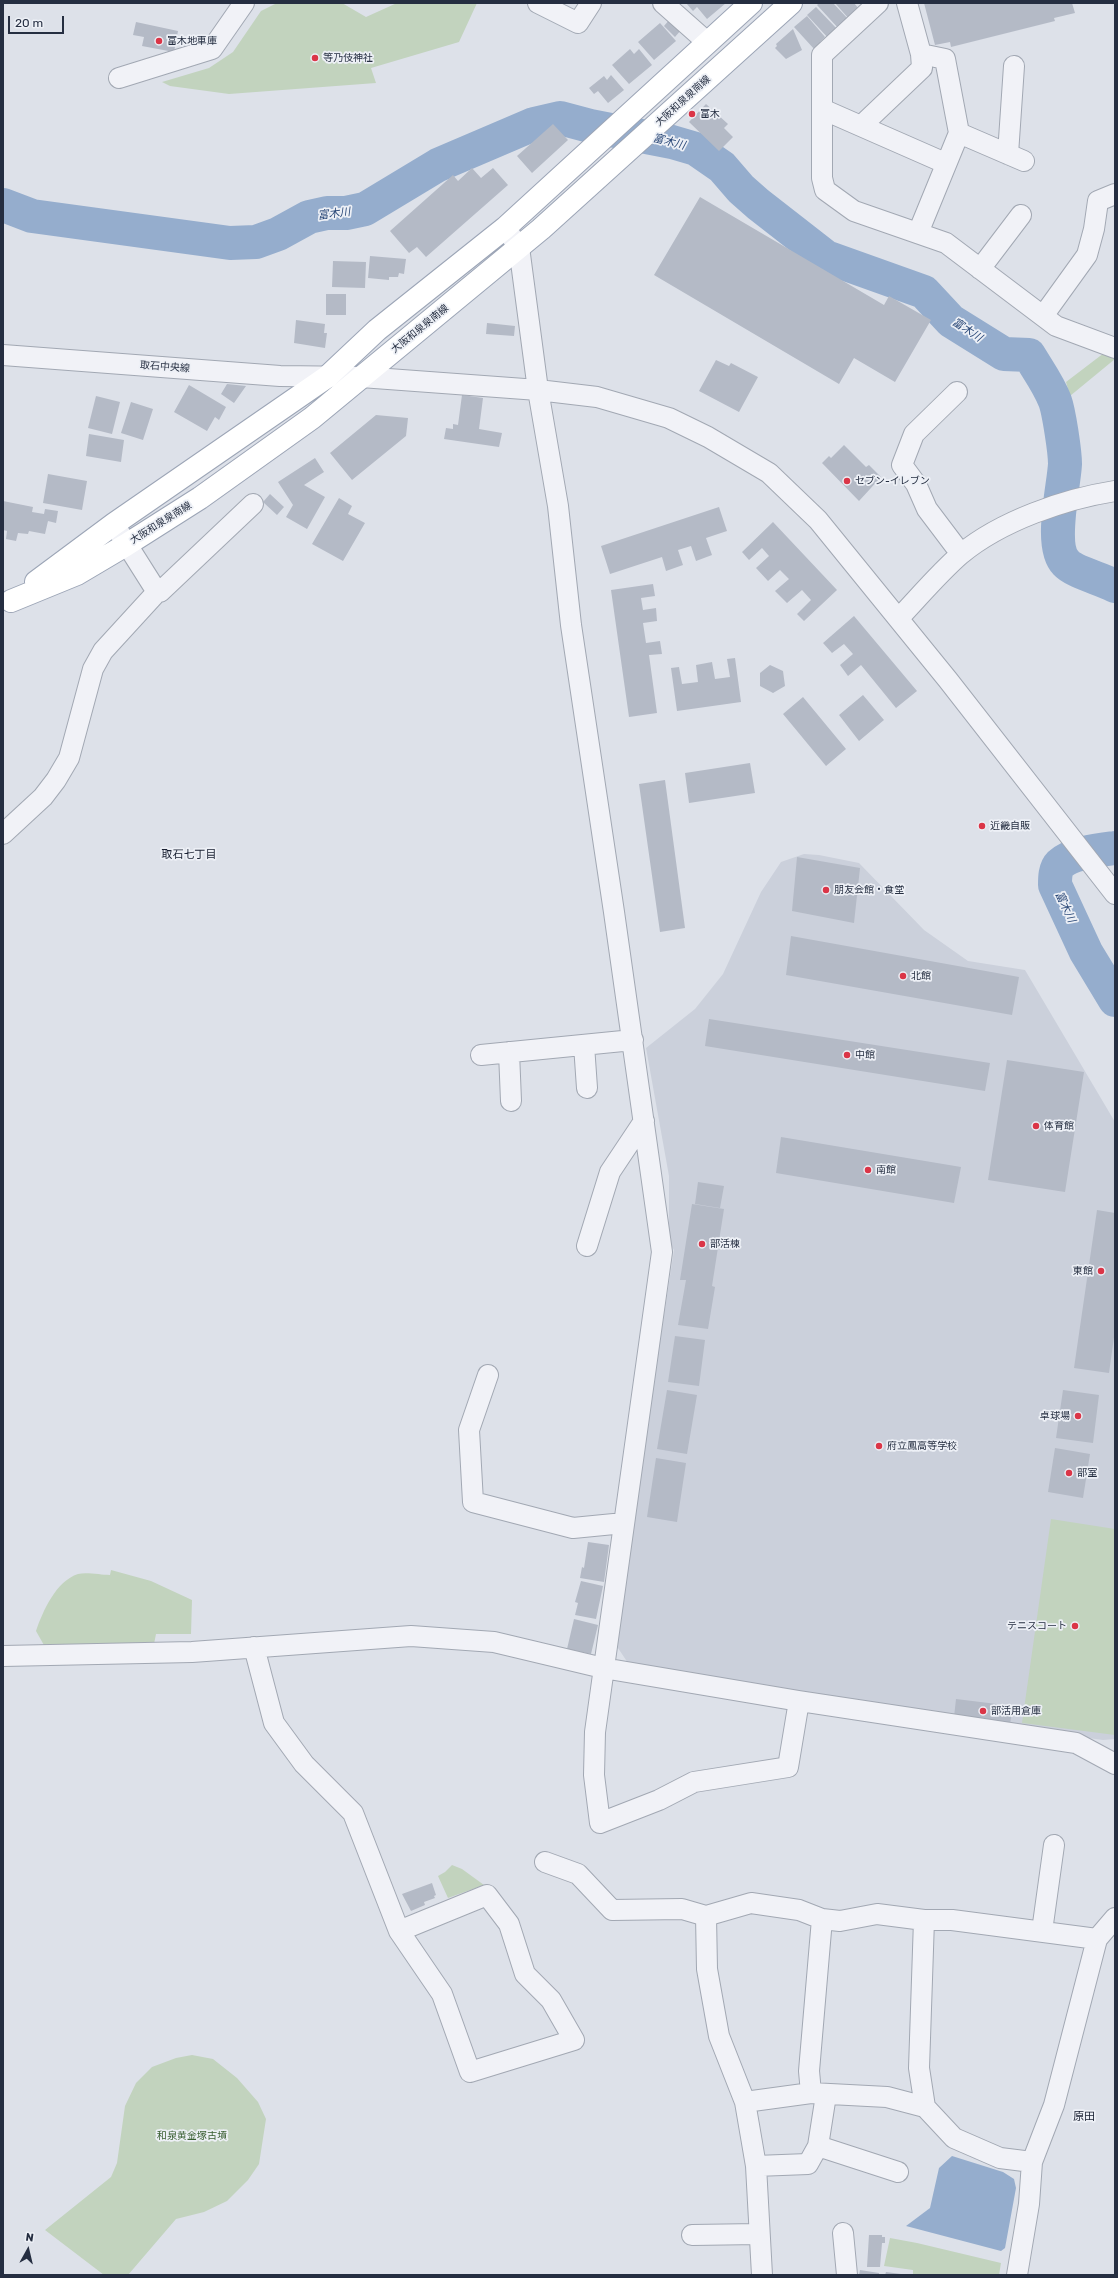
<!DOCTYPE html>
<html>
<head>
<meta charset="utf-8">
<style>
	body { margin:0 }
	#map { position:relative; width:1118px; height:2278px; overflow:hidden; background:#dde1e9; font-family:Rubik,sans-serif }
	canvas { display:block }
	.frame { position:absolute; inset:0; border:4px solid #252e41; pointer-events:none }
	.north { position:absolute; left:8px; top:2230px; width:40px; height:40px; -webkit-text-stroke:3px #edf0f6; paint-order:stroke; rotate:8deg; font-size:11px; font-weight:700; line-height:16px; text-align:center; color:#252e41 }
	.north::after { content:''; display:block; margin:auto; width:14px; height:18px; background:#252e41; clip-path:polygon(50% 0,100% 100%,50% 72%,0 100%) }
	.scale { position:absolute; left:8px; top:16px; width:56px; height:18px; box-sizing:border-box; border:2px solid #252e41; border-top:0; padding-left:5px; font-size:12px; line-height:14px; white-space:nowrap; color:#252e41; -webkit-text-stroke:3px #edf0f6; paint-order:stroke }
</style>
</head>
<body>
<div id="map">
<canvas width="1118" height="2278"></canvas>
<div class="frame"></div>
<div class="north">N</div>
<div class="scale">20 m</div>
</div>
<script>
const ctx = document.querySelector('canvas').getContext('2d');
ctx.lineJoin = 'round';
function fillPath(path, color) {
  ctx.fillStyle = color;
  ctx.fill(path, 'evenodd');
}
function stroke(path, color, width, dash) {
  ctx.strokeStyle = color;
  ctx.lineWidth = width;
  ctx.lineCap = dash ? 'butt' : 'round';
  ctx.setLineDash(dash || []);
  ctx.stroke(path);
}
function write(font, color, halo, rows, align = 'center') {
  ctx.font = font + ' Rubik,"Noto Sans JP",sans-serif';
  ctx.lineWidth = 3.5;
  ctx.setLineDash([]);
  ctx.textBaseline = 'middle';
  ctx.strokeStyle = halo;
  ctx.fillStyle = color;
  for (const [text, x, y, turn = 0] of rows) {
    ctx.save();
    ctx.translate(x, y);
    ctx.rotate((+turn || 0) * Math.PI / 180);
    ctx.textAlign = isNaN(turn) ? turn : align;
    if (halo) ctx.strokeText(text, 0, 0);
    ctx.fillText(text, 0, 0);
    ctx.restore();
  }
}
const built = new Path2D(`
	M 804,854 L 819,855 L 859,863 L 924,930 L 968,961 L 1025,970 L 1115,1122 L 1115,1739 L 1103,1740 L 1066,1735 L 632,1669 L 614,1642 L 674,1250 L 669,1242 L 669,1176 L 646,1048 L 695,1009 L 723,974 L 761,892 L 781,862 Z`);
const green = new Path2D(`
	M 277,3 L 342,3 L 366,17 L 397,3 L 477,3 L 459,42 L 371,68 L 376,83 L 229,94 L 170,86 L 162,82 L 209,68 L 233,52 L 261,11 Z
	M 1104,353 L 1115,359 L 1070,396 L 1066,382 Z
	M 1051,1519 L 1115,1529 L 1115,1735 L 1022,1723 Z
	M 111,1570 L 151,1581 L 192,1600 L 191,1634 L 156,1634 L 154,1644 L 45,1647 L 36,1631 C 43,1611 56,1581 78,1574 C 87,1572 101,1575 110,1575 Z
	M 452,1865 L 462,1869 L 484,1885 L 448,1898 L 438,1876 L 445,1872 Z
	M 192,2055 L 213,2059 L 237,2078 L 258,2102 L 266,2119 L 259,2164 L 248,2180 L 227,2201 L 204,2212 L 176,2219 L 128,2275 L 104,2275 L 45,2230 L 111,2177 L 117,2163 L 125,2106 L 136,2083 L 152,2067 L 176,2058 Z
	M 890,2238 L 917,2243 L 1001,2263 L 999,2275 L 913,2275 L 913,2270 L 884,2266 Z`);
const water = new Path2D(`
	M 952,2156 L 1003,2172 L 1014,2179 L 1016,2188 L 1005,2248 L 1001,2251 L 906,2226 L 930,2208 L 939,2168 Z`);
const river = new Path2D(`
	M 3,205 L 32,216 L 230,243 L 256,242 L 278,234 L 309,217 L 327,213 L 346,213 L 365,209 L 438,165 L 534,124 L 560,118 L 590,126 L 672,142 L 696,149 L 722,167 L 741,189 L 758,204 L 826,257 L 924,292 L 951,321 L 1004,354 L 1029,355 C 1038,370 1049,385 1055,401 C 1059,412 1065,452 1065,464 C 1064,486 1049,546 1066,563 C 1074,572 1102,579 1115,586
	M 1115,848 C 1100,850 1071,853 1060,864 C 1055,869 1055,878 1055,885 L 1086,952 L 1115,1000`);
const building = new Path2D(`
	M 686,3 L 726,3 L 707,19 L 697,7 L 693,11 Z
	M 819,3 L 833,3 L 849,20 L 839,29 L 817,5 Z
	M 835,3 L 854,3 L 859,9 L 849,19 Z
	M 924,3 L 1072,3 L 1075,13 L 1054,18 L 1055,21 L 951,47 L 950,42 L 935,45 Z
	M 816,7 L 838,30 L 829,39 L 807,15 Z
	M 807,16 L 825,37 L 820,42 L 822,44 L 815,50 L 794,27 Z
	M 670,19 L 681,30 L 675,37 L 664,26 Z
	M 136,22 L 178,31 L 174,52 L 142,46 L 144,37 L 133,35 Z
	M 660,23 L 676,41 L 654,60 L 638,42 Z
	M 793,29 L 802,50 L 786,59 L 775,48 L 777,46 L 776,44 Z
	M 630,49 L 634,54 L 639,49 L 652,65 L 629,84 L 612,65 Z
	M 611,75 L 624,90 L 608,103 L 598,91 L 594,94 L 589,88 L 604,76 L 607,80 Z
	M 706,104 L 728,124 L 724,128 L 733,137 L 719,151 L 689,122 Z
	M 553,124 L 568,140 L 532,173 L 517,156 Z
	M 472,168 L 481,178 L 493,168 L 508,185 L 426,257 L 417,247 L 409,253 L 390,231 L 453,175 L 458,181 Z
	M 700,197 L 884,305 L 889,296 L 931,320 L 895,382 L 854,358 L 839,384 L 654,275 Z
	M 370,256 L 406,259 L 404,274 L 399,273 L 398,277 L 389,277 L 389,280 L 368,278 Z
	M 333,261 L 366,262 L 365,288 L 332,287 Z
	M 326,294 L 346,294 L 346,315 L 326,315 Z
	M 296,320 L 325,324 L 324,333 L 327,333 L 325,348 L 294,343 Z
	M 487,323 L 515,326 L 514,336 L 486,334 Z
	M 716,360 L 729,366 L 731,363 L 758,377 L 739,412 L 699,391 Z
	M 227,384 L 246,386 L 234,403 L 221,394 Z
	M 189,385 L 226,407 L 219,420 L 215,417 L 207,431 L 174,412 Z
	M 462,395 L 483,398 L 479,429 L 502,433 L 499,447 L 444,439 L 446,428 L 453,429 L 453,424 L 458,425 Z
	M 96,396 L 120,402 L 112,434 L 88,428 Z
	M 131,402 L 153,409 L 143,440 L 121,433 Z
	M 376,415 L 408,418 L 406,436 L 352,480 L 330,453 Z
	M 89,434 L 124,440 L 121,462 L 86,456 Z
	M 844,445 L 866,467 L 869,465 L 881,477 L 859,501 L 822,463 L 829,456 L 831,458 Z
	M 315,458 L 324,472 L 304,485 L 325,497 L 307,529 L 286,517 L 293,505 L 278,482 Z
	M 48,474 L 87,481 L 82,510 L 43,503 Z
	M 270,494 L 284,507 L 277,515 L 263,502 Z
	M 339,498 L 352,506 L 348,514 L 365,523 L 343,561 L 312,544 Z
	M 3,501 L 33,507 L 32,512 L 44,514 L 45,509 L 58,511 L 56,523 L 48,521 L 45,534 L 29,531 L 28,534 L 18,533 L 16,541 L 6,539 L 7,531 L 3,530 Z
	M 719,507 L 727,531 L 706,538 L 712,555 L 696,561 L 691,546 L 678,550 L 683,565 L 666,571 L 662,557 L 610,574 L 601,546 Z
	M 773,522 L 837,590 L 804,621 L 797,614 L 811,600 L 802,590 L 787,603 L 775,591 L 789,579 L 780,570 L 768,581 L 756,568 L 769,556 L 762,548 L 749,560 L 742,552 Z
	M 653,584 L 655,596 L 641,598 L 643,610 L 656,608 L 657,621 L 643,623 L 646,643 L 660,641 L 662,654 L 649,655 L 657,713 L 629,717 L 611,590 Z
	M 854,616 L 917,691 L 896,708 L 861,665 L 848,676 L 840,665 L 853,654 L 844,644 L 832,653 L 823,643 Z
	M 735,658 L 741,702 L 677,711 L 671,668 L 679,667 L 682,684 L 698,682 L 696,665 L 712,662 L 715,679 L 730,677 L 727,659 Z
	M 770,665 L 783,671 L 785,686 L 773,693 L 760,686 L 760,673 Z
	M 863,695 L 884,720 L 859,741 L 839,715 Z
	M 803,697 L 846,749 L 826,766 L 783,714 Z
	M 750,763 L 755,793 L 689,803 L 685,773 Z
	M 665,780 L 685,928 L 660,932 L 639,784 Z
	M 797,857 L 860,868 L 854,923 L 792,911 Z
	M 791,936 L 1019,977 L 1012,1015 L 786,975 Z
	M 709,1019 L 990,1063 L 985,1091 L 705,1046 Z
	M 1007,1060 L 1084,1072 L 1065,1192 L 988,1180 Z
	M 781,1137 L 961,1167 L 954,1203 L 776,1173 Z
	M 698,1182 L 724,1186 L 720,1208 L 695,1204 Z
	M 692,1204 L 724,1209 L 712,1286 L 715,1287 L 708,1329 L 678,1325 L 686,1280 L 680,1280 Z
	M 1097,1210 L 1115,1213 L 1115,1330 L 1109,1373 L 1074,1368 Z
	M 675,1336 L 705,1340 L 699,1386 L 668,1382 Z
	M 667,1390 L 697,1395 L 687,1454 L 657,1449 Z
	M 1063,1390 L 1099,1395 L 1093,1443 L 1056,1438 Z
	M 1055,1448 L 1090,1454 L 1083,1498 L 1048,1492 Z
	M 656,1458 L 686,1463 L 677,1522 L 647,1517 Z
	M 588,1542 L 609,1545 L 604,1582 L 580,1578 L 582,1567 L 584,1568 Z
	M 581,1581 L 603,1586 L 596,1619 L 575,1615 L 578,1603 L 575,1602 Z
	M 574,1619 L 598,1625 L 591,1654 L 567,1649 Z
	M 956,1699 L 1013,1706 L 1010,1724 L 954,1717 Z
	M 432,1883 L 436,1895 L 434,1896 L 435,1898 L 424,1902 L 425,1905 L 411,1911 L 402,1894 Z
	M 869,2235 L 882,2235 L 882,2237 L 885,2237 L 885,2243 L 882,2243 L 880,2267 L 867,2267 Z
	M 860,2270 L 879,2273 L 879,2275 L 859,2275 Z
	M 886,2272 L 901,2274 L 901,2275 L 885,2275 Z`);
const minor = new Path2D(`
	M 538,3 L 578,23 L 591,3
	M 663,3 L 707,42
	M 878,3 L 822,55 L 822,178 L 825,190 L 854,211 L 946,243 L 1056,326 L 1115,348
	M 119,78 L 212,49 L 244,3
	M 822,109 L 945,163
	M 861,126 L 922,68 L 921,54 L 907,3
	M 959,133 L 1024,161
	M 1008,154 L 1014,66
	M 505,228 L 519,247 L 538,390 L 558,506 L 571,625 L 614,912 L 662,1252 L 595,1732 L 594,1775 L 600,1823 L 659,1800 L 694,1782 L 788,1767 L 799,1701
	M 918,233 L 959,133 L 945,59 L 921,54
	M 980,269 L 1021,215
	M 1043,316 L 1087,255 L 1094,229 L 1098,201 L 1115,194
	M 3,355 L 280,376 L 361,377 L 538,390 L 597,397 L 669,418 L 708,437 L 769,473 L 818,520 L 948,680 L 1115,894
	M 957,392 L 914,434 L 902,465 L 916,484 L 927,509 L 961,554
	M 114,524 L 157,592
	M 899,618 C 919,597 939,573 961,554 C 1001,521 1064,499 1115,491
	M 3,834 L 43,797 L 56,780 L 69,758 L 93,669 L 103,651 L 157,592 L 160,592 L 253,504
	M 584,1045 L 587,1088
	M 509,1052 L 511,1101
	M 481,1055 L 633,1040
	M 587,1246 L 610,1172 L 644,1121
	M 488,1375 L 469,1430 L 473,1502 L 573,1528 L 624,1523
	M 254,1647 L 274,1723 L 304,1764 L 353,1813 L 399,1931 L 442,1994 L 470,2072 L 574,2040 L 551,2000 L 525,1974 L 509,1924 L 487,1895 L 399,1931
	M 3,1656 L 192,1652 L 411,1636 L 494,1642 L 603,1668 L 799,1701 L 1076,1743 L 1115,1764
	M 545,1862 L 578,1874 L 612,1910 L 682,1909 L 706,1916 L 751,1903 L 799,1910 L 822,1919 L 840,1921 L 877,1914 L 924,1920 L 952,1920 L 1097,1939
	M 706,1916 L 707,1969 L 719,2036 L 745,2102 L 756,2166 L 762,2275
	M 924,1920 L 919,2068 L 925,2107
	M 1042,1931 L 1054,1845
	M 811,2093 L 809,2071 L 822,1919
	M 745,2102 L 811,2093 L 887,2097 L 925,2107 L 954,2138 L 1000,2158 L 1032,2162
	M 818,2146 L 898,2172
	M 756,2166 L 808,2164 L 818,2146 L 826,2095
	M 843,2233 L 847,2275
	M 692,2235 L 758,2234
	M 1017,2275 L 1029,2204 L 1032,2162 L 1054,2105 L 1097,1939 L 1115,1918`);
const major = new Path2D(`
	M 36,582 L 114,524 L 327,377 L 377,330 L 505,228 L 751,3
	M 11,601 L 77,574 L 126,545 L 200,498 L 312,418 L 541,229 L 791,3`);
const markers = [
	[159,41,4,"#db3547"],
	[315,58,4,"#db3547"],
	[692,114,4,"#db3547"],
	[847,481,4,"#db3547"],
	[982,826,4,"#db3547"],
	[826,890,4,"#db3547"],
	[903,976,4,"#db3547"],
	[847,1055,4,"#db3547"],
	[1036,1126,4,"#db3547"],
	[868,1170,4,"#db3547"],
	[702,1244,4,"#db3547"],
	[1101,1271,4,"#db3547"],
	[1078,1416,4,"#db3547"],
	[879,1446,4,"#db3547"],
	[1069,1473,4,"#db3547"],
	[1075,1626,4,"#db3547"],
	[983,1711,4,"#db3547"]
];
const poiNames = [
	["富木地車庫",167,41],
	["等乃伎神社",323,58],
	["富木",700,114],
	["セブン-イレブン",855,481],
	["近畿自販",990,826],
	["朋友会館・食堂",834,890],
	["北館",911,976],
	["中館",855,1055],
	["体育館",1044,1126],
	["南館",876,1170],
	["部活棟",710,1244],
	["東館",1093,1271,"right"],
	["卓球場",1070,1416,"right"],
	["府立鳳高等学校",887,1446],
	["部室",1077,1473],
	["テニスコート",1067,1626,"right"],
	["部活用倉庫",991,1711]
];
const streetNames = [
	["大阪和泉泉南線",683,101,-42],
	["大阪和泉泉南線",420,329,-39],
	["取石中央線",165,367,4],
	["大阪和泉泉南線",161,523,-32]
];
const parkNames = [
	["和泉黄金塚古墳",192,2136]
];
const waterNames = [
	["富木川",669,142,14],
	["富木川",334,214,-7],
	["富木川",967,330,33],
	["富木川",1065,907,65]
];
const neighbourhoodNames = [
	["取石七丁目",189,855],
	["原田",1084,2117]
];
fillPath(built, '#cbd0db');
fillPath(green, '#c2d3be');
fillPath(water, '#95adcd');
stroke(river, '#95adcd', 34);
fillPath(building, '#b4bac6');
stroke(minor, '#a2a8b3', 22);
stroke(major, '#9ca5b6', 24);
stroke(minor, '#f1f2f7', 20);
stroke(major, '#fff', 22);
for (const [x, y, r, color] of markers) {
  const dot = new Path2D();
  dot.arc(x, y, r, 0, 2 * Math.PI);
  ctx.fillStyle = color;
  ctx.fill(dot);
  stroke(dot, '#edf0f6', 1.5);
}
write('10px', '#252e41', '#edf0f6', poiNames, 'left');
write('10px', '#252e41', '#edf0f6', streetNames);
write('10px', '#385e31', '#edf0f6', parkNames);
write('italic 11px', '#2c4a79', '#edf0f6', waterNames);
write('11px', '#181f31', '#edf0f6', neighbourhoodNames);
</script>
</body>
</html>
